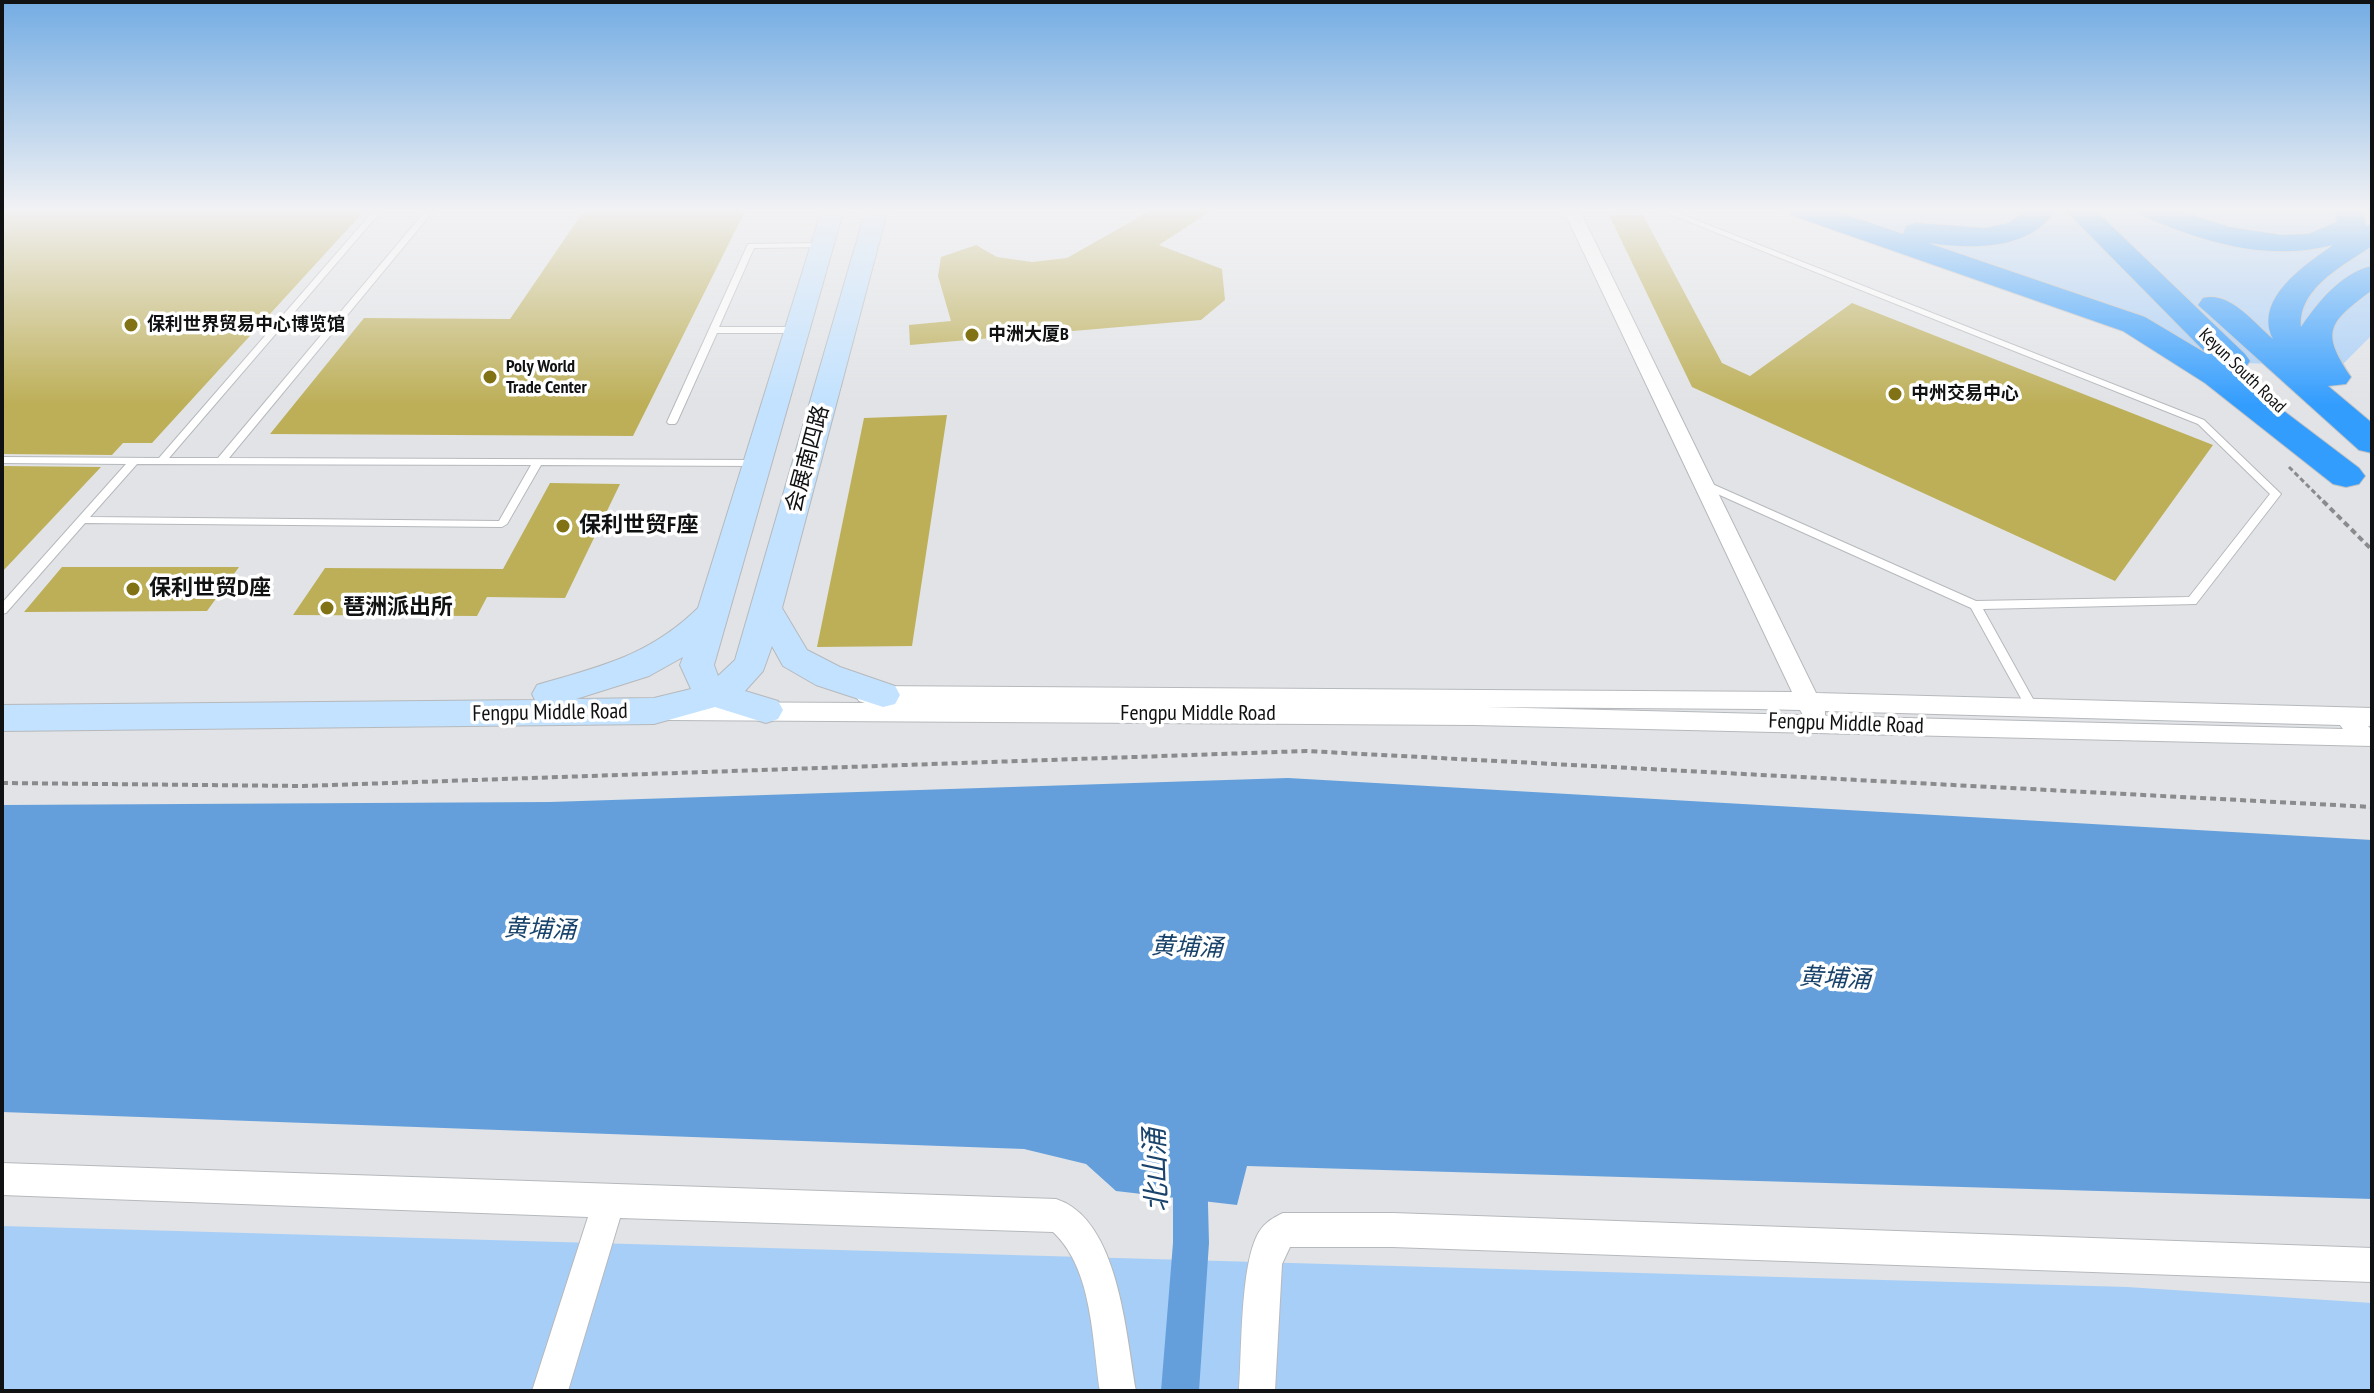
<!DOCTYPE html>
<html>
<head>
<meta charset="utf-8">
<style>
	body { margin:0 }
	#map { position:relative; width:2374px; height:1393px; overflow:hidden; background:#e1e3e6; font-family:"PT Sans Narrow",sans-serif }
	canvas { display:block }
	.frame { position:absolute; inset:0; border:4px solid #101112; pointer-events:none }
</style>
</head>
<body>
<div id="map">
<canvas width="2374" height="1393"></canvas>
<div class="frame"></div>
</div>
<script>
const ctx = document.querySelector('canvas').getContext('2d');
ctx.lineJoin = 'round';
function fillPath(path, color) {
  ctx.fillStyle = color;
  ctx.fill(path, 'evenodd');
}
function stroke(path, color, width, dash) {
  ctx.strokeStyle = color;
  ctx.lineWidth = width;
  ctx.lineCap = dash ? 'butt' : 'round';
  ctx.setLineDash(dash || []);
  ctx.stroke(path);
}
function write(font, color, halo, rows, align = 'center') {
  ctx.font = font + ' "PT Sans Narrow","Noto Sans SC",sans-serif';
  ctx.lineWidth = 7;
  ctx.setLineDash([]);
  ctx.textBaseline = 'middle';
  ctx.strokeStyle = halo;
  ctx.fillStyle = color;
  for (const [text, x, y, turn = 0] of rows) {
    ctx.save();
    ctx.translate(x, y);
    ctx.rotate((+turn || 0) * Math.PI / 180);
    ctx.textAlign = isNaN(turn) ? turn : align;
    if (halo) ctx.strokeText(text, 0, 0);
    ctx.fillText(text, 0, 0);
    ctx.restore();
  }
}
const green = new Path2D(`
	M 1780,209 L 2372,209 L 2372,335 L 2341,366 L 2178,361 L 2084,309 Z
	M 2,1226 L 2127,1287 L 2372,1303 L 2372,1391 L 2,1391 Z`);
const water = new Path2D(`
	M 1288,778 L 2372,840 L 2372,1199 L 1247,1166 L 1237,1205 L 1116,1191 L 1086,1164 L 1024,1149 L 2,1112 L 2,805 L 550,802 Z`);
const canal = new Path2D(`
	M 1190,1149 L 1202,1154 L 1207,1166 L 1209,1243 L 1199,1391 L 1161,1391 L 1173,1243 L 1173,1166 L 1178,1154 Z`);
const building = new Path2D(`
	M 2,209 L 366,209 L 152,443 L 123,443 L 112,455 L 2,454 Z
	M 585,209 L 746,209 L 633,436 L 270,434 L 364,318 L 510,319 Z
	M 1153,209 L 1214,209 L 1159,245 L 1222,269 L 1225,300 L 1201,320 L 910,345 L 909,325 L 951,321 L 938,276 L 941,257 L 976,245 L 997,257 L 1032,262 L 1067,258 Z
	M 1609,215 L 1643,215 L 1722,363 L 1750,376 L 1852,303 L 2213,445 L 2115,581 L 1692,387 Z
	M 947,415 L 912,646 L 817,647 L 864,418 Z
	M 2,466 L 101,467 L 2,572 Z
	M 550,483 L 620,484 L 565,598 L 487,597 L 477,616 L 293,615 L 325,568 L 503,569 Z
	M 62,567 L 239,567 L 207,611 L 24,612 Z`);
const pathFar1 = new Path2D(`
	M 2289,467 L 2325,503`);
const path = new Path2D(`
	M 2323,501 L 2372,550
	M 2,783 L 303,786 L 1306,751 L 2372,807`);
const lane = new Path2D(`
	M 375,209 L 383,209 L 169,458 L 218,458 L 427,209 L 435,209 L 229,458 L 756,460 L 761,463 L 756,466 L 541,465 L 507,524 L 502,527 L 85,523 L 6,613 L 2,614 L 2,603 L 126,464 L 2,463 L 2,457 L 159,458 ZM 137,464 L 531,465 L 499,521 L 90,517 Z
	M 1657,209 L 1668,209 L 2204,420 L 2281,494 L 2196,604 L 1983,609 L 2038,708 L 2032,712 L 2028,711 L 1971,608 L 1702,487 L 1702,483 L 1710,483 L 1976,601 L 2189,597 L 2270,494 L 2198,424 Z
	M 822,243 L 825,243 L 825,247 L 754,248 L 719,327 L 797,327 L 801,330 L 797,333 L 717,333 L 677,422 L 675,424 L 669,424 L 667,422 L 748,244 Z`);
const street = new Path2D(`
	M 1563,209 L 1579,209 L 1816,693 L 2372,708 L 2372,726 L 2368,726 L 2372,730 L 2372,746 L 1474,725 L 669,720 L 660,717 L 657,711 L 660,705 L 669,702 L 865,703 L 859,701 L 855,695 L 859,689 L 867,686 L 1792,692 ZM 1486,707 L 1757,709 L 1800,710 L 1803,715 ZM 1825,711 L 2340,725 L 2343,729 L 1825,716 Z
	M 2,1163 L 1056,1199 C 1119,1219 1126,1335 1136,1391 L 1100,1391 C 1092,1340 1093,1269 1053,1232 L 620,1218 L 568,1391 L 532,1391 L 588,1217 L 2,1195 Z
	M 1283,1213 L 1393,1213 L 2372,1248 L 2372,1282 L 1393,1247 L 1290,1247 L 1282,1264 L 1275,1391 L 1239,1391 C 1242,1352 1240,1263 1259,1232 C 1265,1222 1273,1218 1283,1213 Z`);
const secondary = new Path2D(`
	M 822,209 L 844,209 L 714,665 L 718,676 L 735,660 L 866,209 L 888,209 L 782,608 L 807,650 L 840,667 L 895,686 L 900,695 L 895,704 L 883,707 L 816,685 L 783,666 L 772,646 L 763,671 L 745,691 L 778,701 L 783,710 L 778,719 L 766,723 L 715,707 L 654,724 L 2,731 L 2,705 L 535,700 L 532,694 L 537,685 C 601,666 649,656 698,608 ZM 683,657 L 680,665 L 691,689 L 654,698 L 576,699 L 649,676 Z`);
const highway = new Path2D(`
	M 1787,209 L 1829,209 L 1903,234 L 1906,226 L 1916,223 L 1985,228 L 2009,223 L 2028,209 L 2057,209 C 2029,251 1974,249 1928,243 L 2145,317 L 2207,354 L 2064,209 L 2094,209 L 2245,354 L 2250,361 L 2245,368 L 2231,371 L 2359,468 L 2365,476 L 2359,484 L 2346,487 L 2333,484 L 2205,383 L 2123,331 L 1791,215 Z
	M 2137,209 L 2175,209 L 2229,227 L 2281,235 L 2308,234 L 2337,222 L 2334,209 L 2362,209 L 2366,226 L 2372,224 L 2372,246 C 2344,265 2298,288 2301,327 C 2318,302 2341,273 2372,266 L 2372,290 C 2330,322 2319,330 2351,377 L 2346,384 L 2328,386 L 2372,423 L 2372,453 L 2359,450 L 2198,305 L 2203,298 C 2230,291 2253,322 2273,339 C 2253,299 2305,265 2333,245 C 2267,262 2202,242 2141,215 Z`);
const markers = [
	[131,325,8,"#817315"],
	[972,335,8,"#817315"],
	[490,377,8,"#817315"],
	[1895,394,8,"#817315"],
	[563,526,8,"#817315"],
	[133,589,8,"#817315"],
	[327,608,8,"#817315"]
];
const farPoinames = [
	["保利世界贸易中心博览馆",147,325],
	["中洲大厦B",988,335],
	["Poly World",506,367],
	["Trade Center",506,388],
	["中州交易中心",1911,394]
];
const farStreetnames = [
	["Keyun South Road",2242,371,44]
];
const streetNames = [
	["会展南四路",808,459,-75],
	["Fengpu Middle Road",550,713,-1],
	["Fengpu Middle Road",1198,714],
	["Fengpu Middle Road",1846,724,2]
];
const poiNames = [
	["保利世贸F座",579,526],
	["保利世贸D座",149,589],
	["琶洲派出所",343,608]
];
const waterNames = [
	["黄埔涌",540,930,2],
	["黄埔涌",1187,948,2],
	["黄埔涌",1835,979,3]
];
const nearWaternames = [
	["北山涌",1157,1170,-92]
];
fillPath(green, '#a7cef7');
fillPath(water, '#649fdb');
fillPath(canal, '#649fdb');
fillPath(building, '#bdaf58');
stroke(lane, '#b6b9bc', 2);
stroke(street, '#b6b9bc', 2);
stroke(secondary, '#b6b9bc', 2);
stroke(highway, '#c1c1c1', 2);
stroke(pathFar1, '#8a8b8d', 3, [5, 3]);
stroke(path, '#8a8b8d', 4, [6, 4]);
fillPath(lane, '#fff');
fillPath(street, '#fff');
fillPath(secondary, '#c2e2ff');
fillPath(highway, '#339dfe');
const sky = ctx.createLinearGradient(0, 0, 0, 404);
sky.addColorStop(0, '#73ace3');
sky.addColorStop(0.52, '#f2f2f4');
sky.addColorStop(1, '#f2f2f400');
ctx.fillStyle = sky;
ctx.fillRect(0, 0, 2374, 404);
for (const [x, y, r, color] of markers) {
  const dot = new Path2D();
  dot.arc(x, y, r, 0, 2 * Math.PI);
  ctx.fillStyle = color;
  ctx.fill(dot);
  stroke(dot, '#fff', 3);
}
write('bold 18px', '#101112', '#fff', farPoinames, 'left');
write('18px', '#101112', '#fff', farStreetnames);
write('22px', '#101112', '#fff', streetNames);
write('bold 22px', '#101112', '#fff', poiNames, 'left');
write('italic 24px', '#19436b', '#fff', waterNames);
write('italic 28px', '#19436b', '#fff', nearWaternames);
</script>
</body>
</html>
